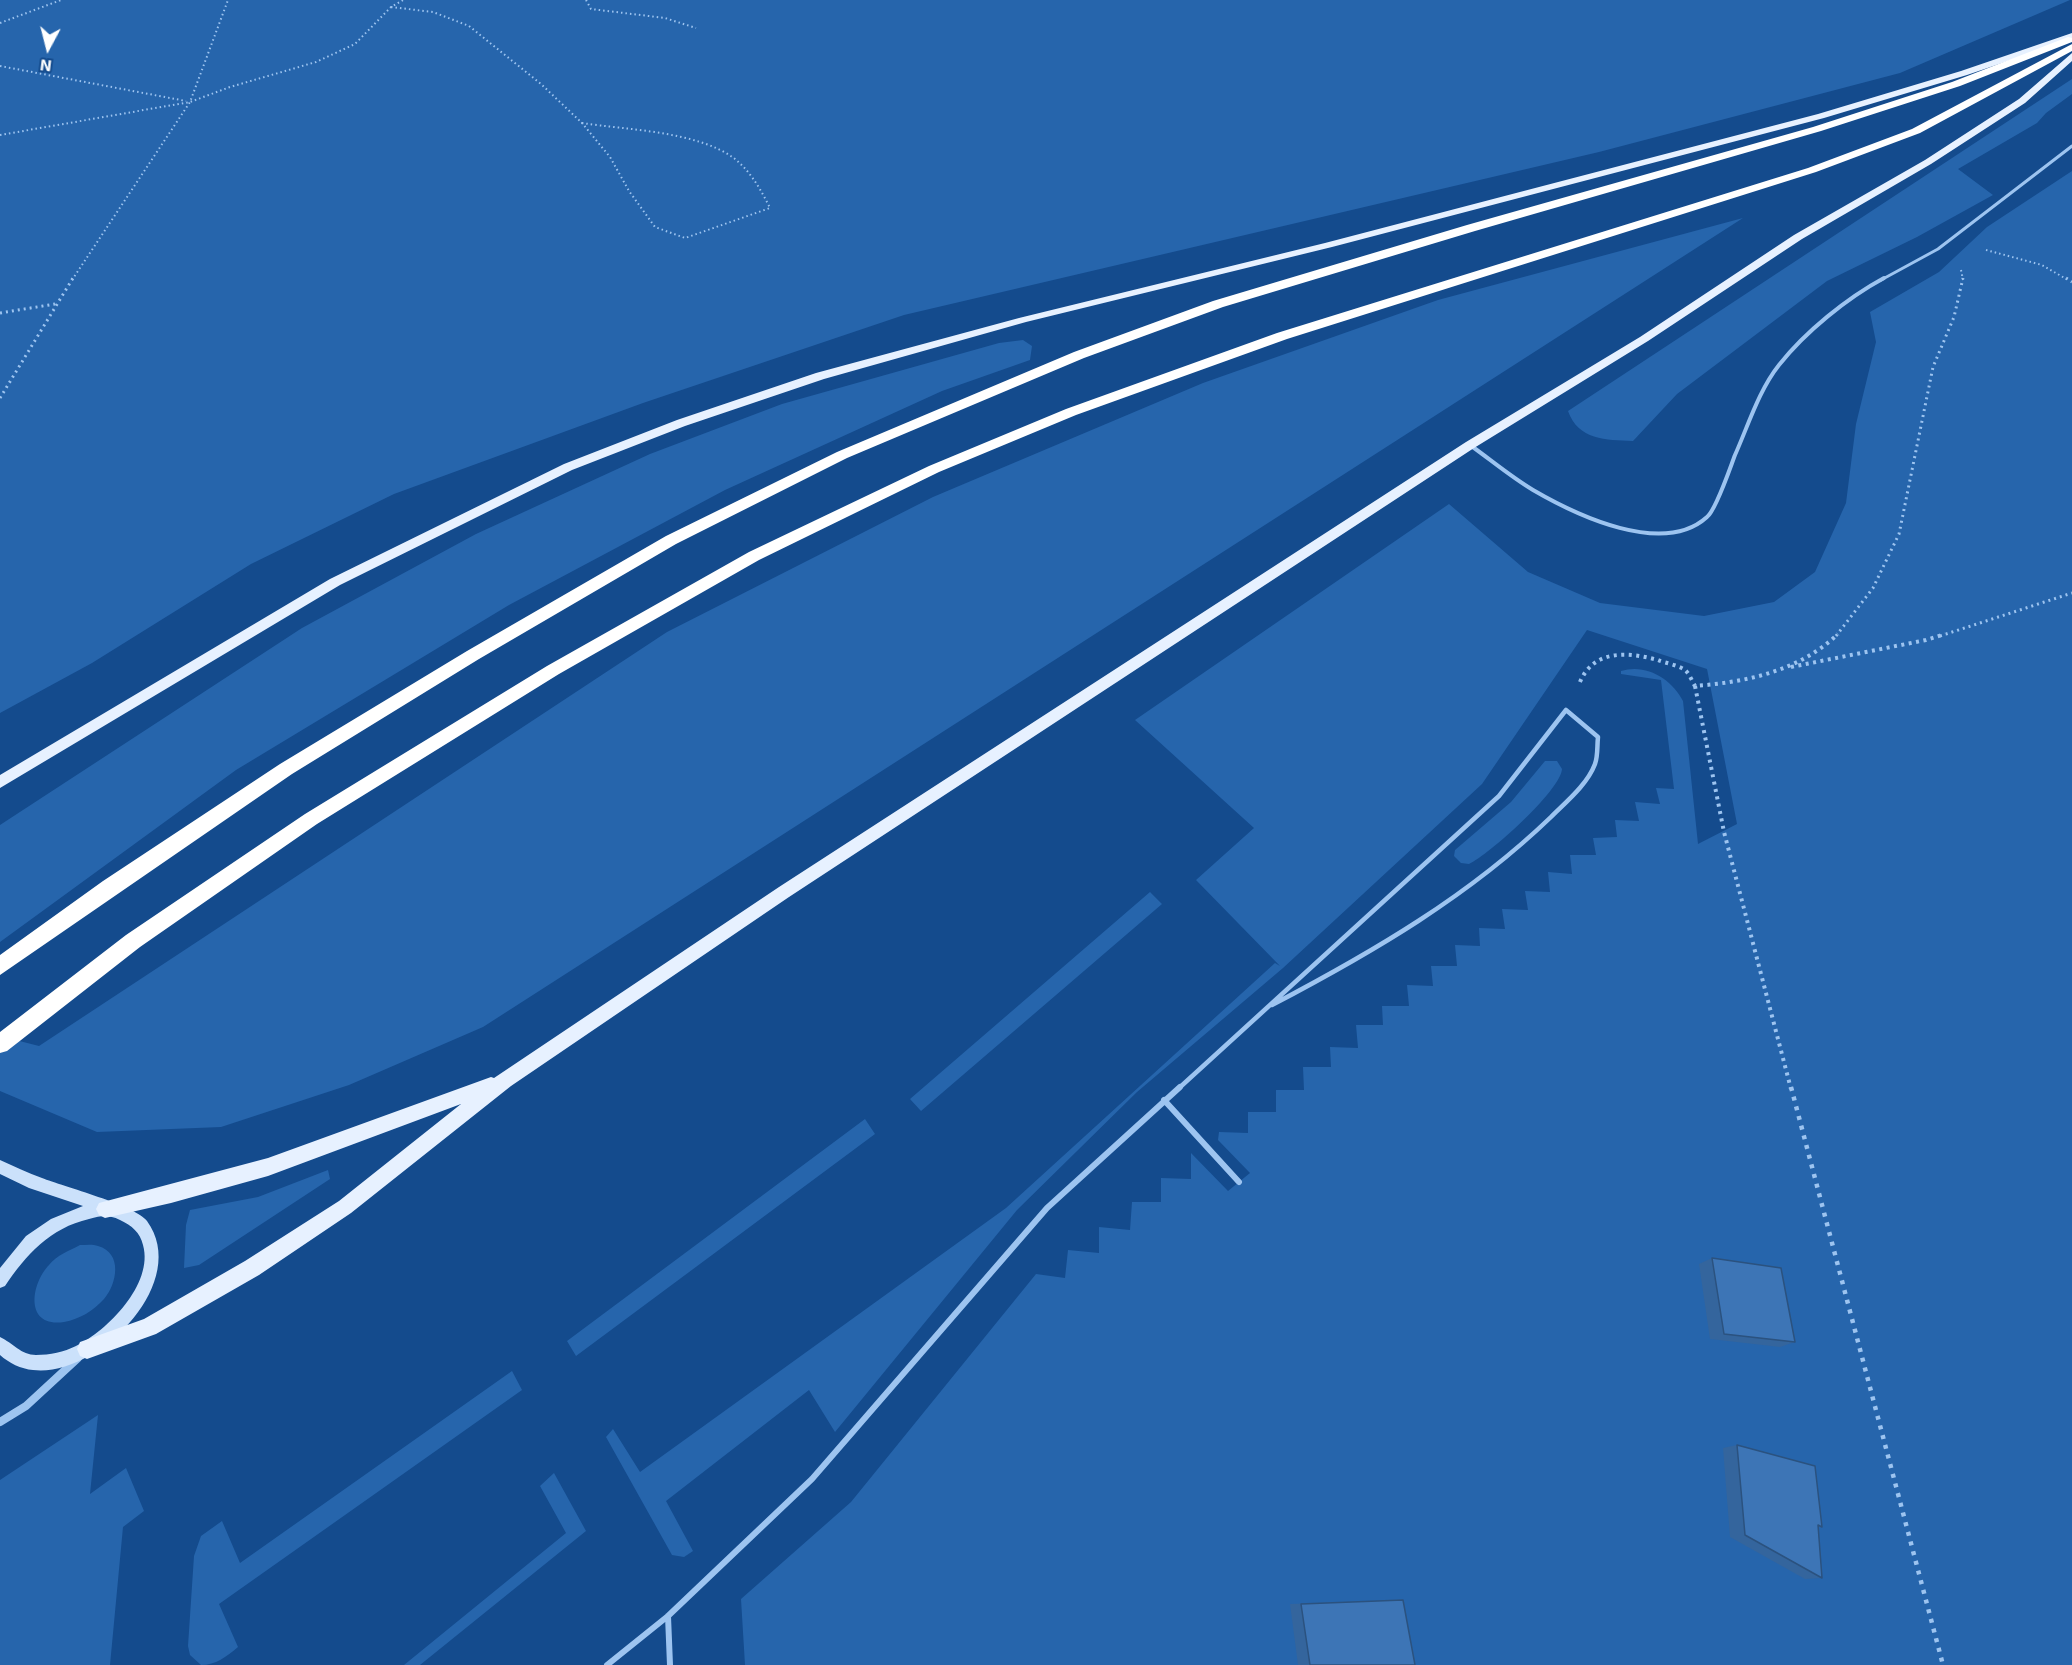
<!DOCTYPE html>
<html>
<head>
<meta charset="utf-8">
<style>
	body { margin:0 }
	#map { position:relative; width:2072px; height:1665px; overflow:hidden; background:#144b8d; font-family:"Exo 2",sans-serif }
	canvas { display:block }
	.north { position:absolute; left:18px; top:18px; width:60px; height:60px; -webkit-text-stroke:4px #144b8d; paint-order:stroke; rotate:187deg; font-size:16px; font-weight:700; line-height:24px; text-align:center; color:#fff }
	.north::after { content:''; display:block; margin:auto; width:21px; height:27px; background:#fff; clip-path:polygon(50% 0,100% 100%,50% 72%,0 100%) }
</style>
</head>
<body>
<div id="map">
<canvas width="2072" height="1665"></canvas>
<div class="north">N</div>
</div>
<script>
const ctx = document.querySelector('canvas').getContext('2d');
ctx.lineJoin = 'round';
function fillPath(path, color) {
  ctx.fillStyle = color;
  ctx.fill(path, 'evenodd');
}
function stroke(path, color, width, dash) {
  ctx.strokeStyle = color;
  ctx.lineWidth = width;
  ctx.lineCap = dash ? 'butt' : 'round';
  ctx.setLineDash(dash || []);
  ctx.stroke(path);
}
const green = new Path2D(`
	M 0,0 L 2070,0 L 1900,73 L 1599,152 L 904,315 L 643,403 L 394,494 L 251,564 L 92,663 L 0,713 Z
	M 2072,79 L 2072,94 L 2046,113 L 2037,123 L 1958,169 L 1993,195 L 1917,237 L 1827,281 L 1677,394 L 1633,441 C 1606,440 1578,440 1568,411 Z
	M 2072,171 L 2072,1665 L 745,1665 L 741,1599 L 851,1502 L 1036,1274 L 1065,1278 L 1068,1250 L 1099,1253 L 1099,1227 L 1130,1230 L 1132,1202 L 1161,1202 L 1161,1178 L 1191,1179 L 1191,1153 L 1228,1191 L 1250,1173 L 1218,1140 L 1219,1132 L 1248,1133 L 1248,1112 L 1276,1112 L 1276,1090 L 1304,1090 L 1303,1067 L 1331,1067 L 1330,1047 L 1358,1048 L 1356,1025 L 1383,1025 L 1382,1006 L 1409,1006 L 1407,985 L 1433,986 L 1431,966 L 1457,966 L 1455,945 L 1480,946 L 1479,928 L 1505,929 L 1502,909 L 1528,910 L 1525,891 L 1550,892 L 1548,872 L 1572,874 L 1570,855 L 1596,855 L 1593,838 L 1617,837 L 1615,820 L 1639,821 L 1635,802 L 1660,804 L 1656,788 L 1674,789 L 1661,680 L 1621,674 L 1621,671 C 1646,663 1672,679 1683,701 L 1698,844 L 1737,824 L 1707,669 L 1587,630 L 1482,784 L 1283,968 L 1137,1092 L 1017,1210 L 835,1432 L 809,1390 L 666,1501 L 693,1551 L 684,1557 L 672,1555 L 606,1437 L 613,1429 L 640,1472 L 1006,1208 L 1275,963 L 1280,966 L 1196,880 L 1254,828 L 1135,720 L 1449,504 L 1528,572 L 1600,603 L 1704,616 L 1774,602 L 1815,572 L 1846,503 L 1856,424 L 1876,342 L 1870,312 L 1939,272 L 1987,227 Z
	M 1743,218 L 483,1027 L 349,1085 L 221,1127 L 97,1132 L 0,1091 L 0,1036 L 39,1046 L 667,632 L 933,497 L 1203,383 L 1438,300 Z
	M 1023,340 L 1032,346 L 1030,360 L 942,391 L 725,490 L 509,605 L 236,770 L 0,942 L 0,825 L 302,628 L 476,534 L 650,454 L 782,404 L 999,343 Z
	M 1545,761 L 1557,761 L 1562,769 C 1561,790 1489,855 1469,864 L 1461,863 L 1454,856 L 1455,850 L 1511,802 Z
	M 1150,892 L 1162,904 L 921,1111 L 910,1099 Z
	M 865,1119 L 875,1134 L 576,1356 L 567,1341 Z
	M 328,1170 L 330,1179 L 199,1265 L 184,1268 L 186,1225 L 190,1210 L 258,1197 Z
	M 80,1245 C 86,1245 93,1244 98,1246 C 123,1253 117,1284 104,1299 C 93,1311 80,1319 64,1322 C 25,1328 30,1285 49,1265 C 57,1255 69,1251 80,1245 Z
	M 512,1371 L 522,1390 L 219,1604 L 238,1647 C 226,1657 216,1665 201,1665 L 190,1655 L 188,1646 L 194,1556 L 201,1536 L 222,1521 L 240,1563 Z
	M 98,1415 L 90,1494 L 126,1468 L 144,1511 L 123,1527 L 110,1665 L 0,1665 L 0,1480 Z
	M 554,1473 L 586,1531 L 420,1665 L 404,1665 L 566,1533 L 540,1486 Z`);
const pathFar3 = new Path2D(`
	M 586,0 L 591,9 L 665,18 L 696,28
	M 391,7 L 433,12 L 469,26 L 541,84 L 582,123
	M 0,23 L 61,0
	M 0,66 L 186,101
	M 582,123 C 627,130 698,131 735,159 C 751,172 761,190 770,208 L 685,238 L 655,227 L 629,191 L 610,157 Z
	M 0,135 L 190,102 L 230,87 L 316,62 L 355,44 L 391,7 L 403,0
	M 1986,250 L 2042,265 L 2068,280
	M 1961,270 L 1963,280
	M 72,280 L 190,102 L 228,0`);
const pathFar2 = new Path2D(`
	M 2066,278 L 2072,282
	M 0,313 L 55,304
	M 0,398 L 73,278
	M 1836,636 L 1873,588 L 1899,534 L 1933,367 L 1954,317 L 1963,278
	M 1940,636 L 2072,593`);
const pathFar1 = new Path2D(`
	M 1791,667 L 1926,640 L 1945,634
	M 1580,682 C 1594,649 1628,652 1658,660 C 1665,663 1678,665 1685,670 C 1689,673 1692,681 1695,686 C 1747,682 1799,671 1838,634
	M 1695,686 L 1724,832 L 1791,1089`);
const path = new Path2D(`
	M 1791,1087 L 1943,1665`);
const laneFar3 = new Path2D(`
	M 1881,280 L 1938,249 L 2072,146`);
const laneFar2 = new Path2D(`
	M 1470,445 C 1491,460 1511,477 1533,490 C 1576,515 1663,557 1707,517 C 1716,510 1730,468 1735,455 C 1748,426 1759,390 1779,365 C 1805,332 1847,298 1884,278`);
const laneFar1 = new Path2D(`
	M 1178,1089 L 1499,796 L 1566,710 L 1598,737 C 1597,746 1598,756 1595,764 C 1587,785 1566,802 1551,817 C 1469,896 1373,952 1272,1005`);
const lane = new Path2D(`
	M 1164,1100 L 1239,1182
	M 668,1616 L 670,1665
	M 607,1665 L 668,1616 L 812,1479 L 1047,1208 L 1180,1087`);
const street = new Path2D(`
	M 0,1422 L 26,1406 L 78,1358`);
const secondary = new Path2D(`
	M 0,1160 C 14,1166 28,1173 42,1178 C 62,1186 137,1206 147,1221 C 192,1283 96,1378 33,1370 C 21,1369 9,1363 0,1355 L 0,1337 C 13,1343 21,1355 36,1355 C 50,1355 64,1352 76,1346 C 107,1331 154,1284 143,1245 C 140,1232 132,1226 120,1220 C 107,1214 102,1216 89,1219 C 50,1228 26,1255 5,1286 L 0,1288 L 0,1268 L 26,1236 L 51,1219 L 83,1206 L 29,1188 L 0,1174 Z`);
const primary = new Path2D(`
	M 2072,33 L 2072,39 L 1967,75 L 1824,118 L 1332,247 L 1026,322 L 824,379 L 685,426 L 572,470 L 340,585 L 0,788 L 0,775 L 330,579 L 564,464 L 677,420 L 816,373 L 1019,318 L 1325,243 L 1818,114 L 1961,71 Z
	M 2072,53 L 2072,61 L 2025,103 L 1931,164 L 1802,239 L 1648,341 L 1474,448 L 789,897 L 511,1086 L 351,1213 L 259,1275 L 156,1334 L 87,1359 L 80,1356 L 77,1349 L 80,1342 L 144,1319 L 245,1261 L 339,1201 L 461,1104 L 268,1176 L 171,1203 L 105,1218 L 99,1215 L 96,1209 L 99,1203 L 268,1158 L 491,1077 L 494,1078 L 779,887 L 1466,442 L 1640,337 L 1794,235 L 1925,160 L 2019,99 Z`);
const highway = new Path2D(`
	M 2068,37 L 2072,38 L 2072,42 L 1960,86 L 1821,131 L 1475,231 L 1223,307 L 1084,358 L 847,458 L 676,544 L 479,659 L 292,774 L 0,975 L 0,955 L 103,881 L 280,764 L 467,651 L 666,536 L 837,452 L 1074,352 L 1213,301 L 1467,225 L 1813,127 L 1952,82 Z
	M 2072,44 L 2072,51 L 1920,133 L 1816,172 L 1287,339 L 1076,415 L 939,472 L 759,560 L 559,674 L 317,824 L 140,947 L 7,1051 L 0,1053 L 0,1032 L 126,935 L 305,814 L 547,666 L 749,552 L 929,466 L 1066,409 L 1277,333 L 1808,168 L 1912,129 Z`);
const wall = new Path2D(`
	M 1712,1258 L 1795,1342 L 1780,1347 L 1710,1339 L 1699,1264 Z
	M 1737,1445 L 1822,1527 L 1818,1527 L 1822,1578 L 1805,1579 L 1730,1537 L 1723,1448 Z
	M 1403,1600 L 1415,1665 L 1298,1665 L 1290,1604 Z`);
const building = new Path2D(`
	M 1712,1258 L 1781,1268 L 1795,1342 L 1724,1334 Z
	M 1737,1445 L 1815,1466 L 1822,1527 L 1818,1525 L 1822,1578 L 1745,1535 Z
	M 1403,1600 L 1415,1665 L 1310,1665 L 1301,1604 Z`);
fillPath(green, '#2665ac');
stroke(pathFar3, '#9dc4f0', 2, [1.5, 3]);
stroke(pathFar2, '#9dc4f0', 3, [2, 4]);
stroke(pathFar1, '#9dc4f0', 4, [3, 4.5]);
stroke(path, '#9dc4f0', 4.5, [4, 6]);
stroke(laneFar3, '#9dc4f0', 3);
stroke(laneFar2, '#9dc4f0', 4);
stroke(laneFar1, '#9dc4f0', 4.5);
stroke(lane, '#9dc4f0', 6);
stroke(street, '#9dc4f0', 8);
fillPath(secondary, '#cbe1fb');
fillPath(primary, '#e7f1ff');
fillPath(highway, '#fff');
fillPath(wall, '#34659d');
fillPath(building, '#3d75b6');
stroke(building, '#2b527f', 1.5);
</script>
</body>
</html>
